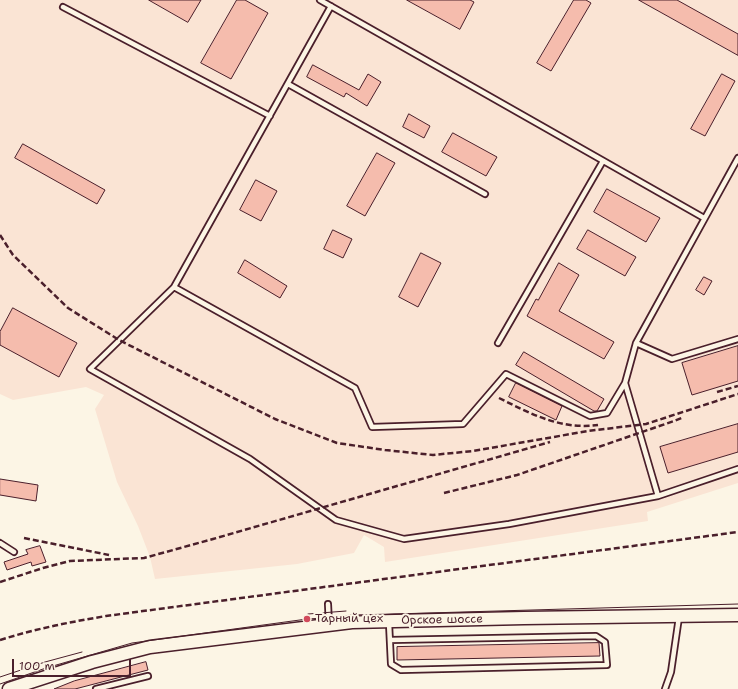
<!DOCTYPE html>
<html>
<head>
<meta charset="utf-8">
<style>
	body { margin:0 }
	#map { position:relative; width:738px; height:689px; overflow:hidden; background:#fcf5e5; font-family:"Shantell Sans",sans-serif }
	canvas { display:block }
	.scale { position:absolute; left:12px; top:659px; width:119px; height:18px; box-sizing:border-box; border:2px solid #4a1f2b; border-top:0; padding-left:5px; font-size:12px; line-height:14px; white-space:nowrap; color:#4a1f2b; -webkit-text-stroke:3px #fcf5e5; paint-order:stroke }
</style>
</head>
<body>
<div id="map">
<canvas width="738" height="689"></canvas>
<div class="scale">100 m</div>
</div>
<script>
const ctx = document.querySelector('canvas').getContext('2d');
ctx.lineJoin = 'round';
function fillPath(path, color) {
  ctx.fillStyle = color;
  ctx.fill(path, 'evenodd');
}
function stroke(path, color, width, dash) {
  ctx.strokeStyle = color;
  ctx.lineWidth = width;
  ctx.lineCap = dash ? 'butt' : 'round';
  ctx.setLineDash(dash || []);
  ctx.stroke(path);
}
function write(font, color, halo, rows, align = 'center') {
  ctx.font = font + ' "Shantell Sans",sans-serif';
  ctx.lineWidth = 4;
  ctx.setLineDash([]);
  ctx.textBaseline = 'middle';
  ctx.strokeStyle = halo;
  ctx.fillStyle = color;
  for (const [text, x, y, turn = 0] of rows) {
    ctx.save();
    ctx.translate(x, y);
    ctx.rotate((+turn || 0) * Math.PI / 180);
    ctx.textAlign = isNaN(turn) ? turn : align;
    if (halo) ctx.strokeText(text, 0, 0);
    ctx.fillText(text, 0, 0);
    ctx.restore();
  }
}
const built = new Path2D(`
	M 0,0 L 738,0 L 738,483 L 647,512 L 648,521 L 385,562 L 384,547 L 364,535 L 354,553 L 297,564 L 155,579 L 150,557 L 138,526 L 117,482 L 95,409 L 104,395 L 86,387 L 13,400 L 0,394 Z`);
const building = new Path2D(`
	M 149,0 L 201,0 L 188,22 Z
	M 237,0 L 245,0 L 268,13 L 231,79 L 201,63 Z
	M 407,0 L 470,0 L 474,2 L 460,29 Z
	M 574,0 L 586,0 L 591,3 L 551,71 L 537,63 Z
	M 639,0 L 677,0 L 738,34 L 738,55 Z
	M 313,65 L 359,90 L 368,74 L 381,82 L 367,106 L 346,93 L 344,97 L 307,77 Z
	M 722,74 L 735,81 L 705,136 L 691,129 Z
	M 409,114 L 430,126 L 424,138 L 403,127 Z
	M 453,133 L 497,157 L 486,176 L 442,152 Z
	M 23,144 L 105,190 L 97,204 L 15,158 Z
	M 377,153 L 395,163 L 365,216 L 347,206 Z
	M 256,180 L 277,191 L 261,221 L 240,210 Z
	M 607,189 L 660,218 L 646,242 L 594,212 Z
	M 333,230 L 352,239 L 343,258 L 324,249 Z
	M 588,230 L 636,257 L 625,276 L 577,249 Z
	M 421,253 L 441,263 L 418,307 L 399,297 Z
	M 245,260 L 287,286 L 280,298 L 238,273 Z
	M 559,263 L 579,275 L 559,311 L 614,342 L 604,359 L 527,316 L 536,299 L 538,300 Z
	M 704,277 L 712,281 L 704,295 L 696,290 Z
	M 13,308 L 77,343 L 59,377 L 0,345 L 0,332 Z
	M 738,346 L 738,381 L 692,395 L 682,363 Z
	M 524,352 L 604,399 L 597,411 L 594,411 L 516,365 Z
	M 516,383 L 562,406 L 556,420 L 509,397 Z
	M 738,424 L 738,452 L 668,473 L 660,447 Z
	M 0,479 L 38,485 L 36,501 L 0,495 Z
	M 40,546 L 46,562 L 32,566 L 31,562 L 7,570 L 4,562 L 28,554 L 26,550 Z
	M 599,643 L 600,656 L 397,660 L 397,647 Z
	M 146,662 L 148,670 L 75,689 L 54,689 L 74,681 Z`);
const lane = new Path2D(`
	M 320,0 L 704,218
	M 331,6 L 174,287 L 90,369 L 250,459 L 336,520 L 404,539 L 509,524 L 658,496 L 738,469
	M 63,7 L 270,116
	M 288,84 L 485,194
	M 174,287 L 355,388 L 372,427 L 463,424 L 506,374 L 590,416 L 607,413 L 625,383
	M 498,343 L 603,161
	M 636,343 L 672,359 L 738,339
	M 658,496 L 625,383 L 636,343 L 738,158
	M 0,543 L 14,552
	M 328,604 L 329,625
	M 389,623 L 391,664 L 401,670 L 607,665 L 605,642 L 596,636 L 390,640
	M 96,689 L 148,676
	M 665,689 L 671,672 L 679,617`);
const secondary = new Path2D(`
	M 9,689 L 92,662 L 150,647 L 352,622 L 524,618 L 738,615`);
const tram = new Path2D(`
	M 308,614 L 346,611
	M 0,677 L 45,662 L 82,652
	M 0,684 L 46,668 L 132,643 L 307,619 L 394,614 L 738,604`);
const rail = new Path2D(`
	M 0,235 L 13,255 L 68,308 L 119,340 L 275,419 L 337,443 L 385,450 L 433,455 L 473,451 L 588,431 L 646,424 L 738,394
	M 717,392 L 738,386
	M 499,398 C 531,414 561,430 598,425
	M 444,493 L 517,475 L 674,421 L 684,417
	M 24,538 L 109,555
	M 0,582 L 43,568 L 70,561 L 144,558 L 213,539 L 550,442
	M 0,640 C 35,629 70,622 106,616 L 738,532`);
const markers = [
	[307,619,4,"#d1495b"]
];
const poiNames = [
	["Тарный цех",315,619]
];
const streetNames = [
	["Орское шоссе",442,620,-1]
];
fillPath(built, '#fae4d4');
fillPath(building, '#f5bcad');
stroke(building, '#4a1f2b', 1);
stroke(lane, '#4a1f2b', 8);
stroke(secondary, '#4a1f2b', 15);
stroke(lane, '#fcf5e5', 4.5);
stroke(secondary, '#fcf5e5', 12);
stroke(tram, '#4a1f2b', 1);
stroke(rail, '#4a1f2b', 2.5, [6, 3]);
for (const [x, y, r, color] of markers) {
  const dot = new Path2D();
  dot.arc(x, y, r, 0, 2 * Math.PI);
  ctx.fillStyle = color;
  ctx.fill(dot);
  stroke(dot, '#fcf5e5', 1.5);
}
write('12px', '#4a1f2b', '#fcf5e5', poiNames, 'left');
write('12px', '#4a1f2b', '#fcf5e5', streetNames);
</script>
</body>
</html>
